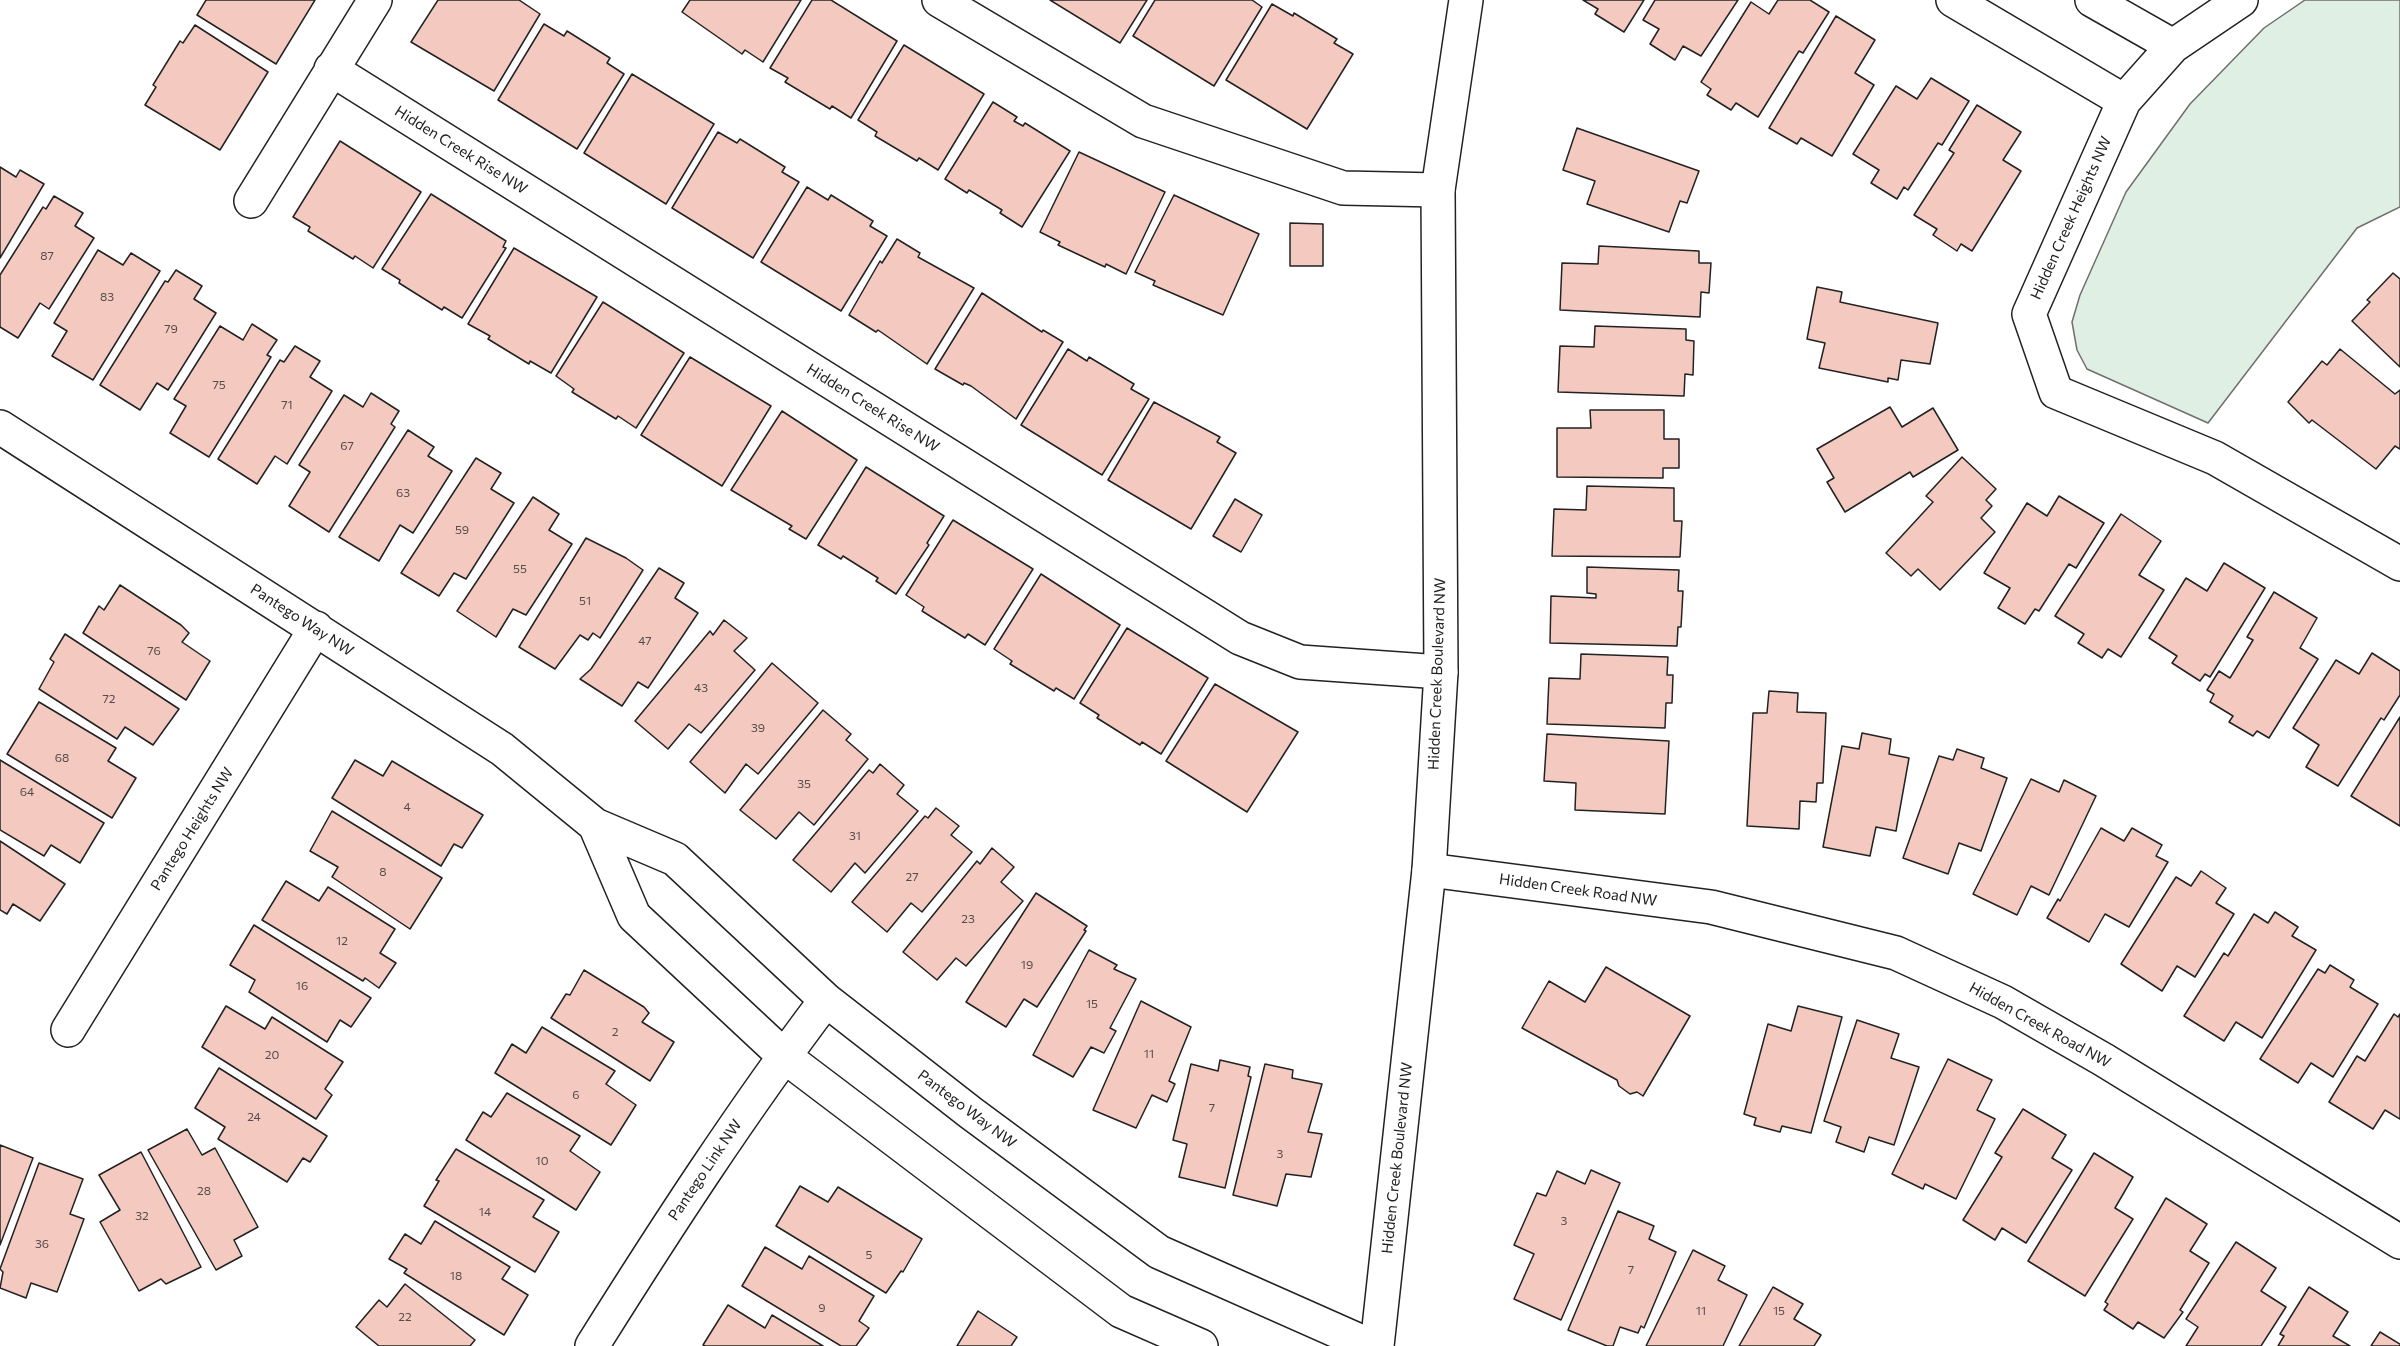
<!DOCTYPE html>
<html>
<head>
<meta charset="utf-8">
<style>
	body { margin:0 }
	canvas { display:block; background:#fff }
</style>
</head>
<body>
<canvas width="2400" height="1346"></canvas>
<script>
const ctx = document.querySelector('canvas').getContext('2d');
ctx.lineJoin = 'round';
function fillPath(path, color) {
  ctx.fillStyle = color;
  ctx.fill(path, 'evenodd');
}
function stroke(path, color, width, dash) {
  ctx.strokeStyle = color;
  ctx.lineWidth = width;
  ctx.lineCap = dash ? 'butt' : 'round';
  ctx.setLineDash(dash || []);
  ctx.stroke(path);
}
function write(font, color, halo, rows, align = 'center') {
  ctx.font = font + ' Commissioner,sans-serif';
  ctx.lineWidth = 4.5;
  ctx.setLineDash([]);
  ctx.textBaseline = 'middle';
  ctx.strokeStyle = halo;
  ctx.fillStyle = color;
  for (const [text, x, y, turn = 0] of rows) {
    ctx.save();
    ctx.translate(x, y);
    ctx.rotate((+turn || 0) * Math.PI / 180);
    ctx.textAlign = isNaN(turn) ? turn : align;
    if (halo) ctx.strokeText(text, 0, 0);
    ctx.fillText(text, 0, 0);
    ctx.restore();
  }
}
const green = new Path2D(`
	M 2305,0 L 2400,0 L 2400,207 L 2357,228 L 2208,423 L 2087,369 L 2077,350 L 2072,322 L 2080,295 L 2126,192 L 2190,104 L 2264,28 Z`);
const building = new Path2D(`
	M 206,0 L 315,0 L 276,64 L 197,15 Z
	M 438,0 L 519,0 L 540,14 L 494,91 L 411,42 Z
	M 690,0 L 801,0 L 763,62 L 745,50 L 742,54 L 682,12 Z
	M 812,0 L 831,0 L 897,41 L 851,118 L 832,106 L 830,109 L 785,82 L 788,78 L 770,68 Z
	M 1050,0 L 1147,0 L 1120,43 Z
	M 1155,0 L 1252,0 L 1262,7 L 1214,86 L 1133,36 Z
	M 1583,0 L 1644,0 L 1624,32 L 1595,14 L 1598,9 Z
	M 1655,0 L 1738,0 L 1701,56 L 1683,46 L 1675,60 L 1650,44 L 1659,29 L 1643,20 Z
	M 1778,0 L 1810,0 L 1829,12 L 1803,53 L 1799,51 L 1758,117 L 1736,103 L 1731,110 L 1707,95 L 1711,89 L 1701,82 L 1751,2 L 1769,14 Z
	M 1272,4 L 1293,16 L 1294,13 L 1337,39 L 1334,43 L 1353,54 L 1307,129 L 1226,80 Z
	M 1836,16 L 1875,40 L 1855,73 L 1874,85 L 1832,156 L 1801,138 L 1797,144 L 1769,128 Z
	M 544,24 L 564,36 L 567,31 L 610,58 L 607,63 L 624,74 L 577,149 L 498,100 Z
	M 195,25 L 268,72 L 220,150 L 145,105 L 156,87 L 153,85 L 180,41 L 183,43 Z
	M 904,45 L 984,94 L 938,170 L 919,158 L 917,161 L 875,136 L 877,132 L 858,120 Z
	M 632,74 L 714,124 L 666,204 L 584,153 Z
	M 1931,78 L 1969,101 L 1942,145 L 1938,143 L 1908,190 L 1904,187 L 1897,199 L 1871,183 L 1879,170 L 1853,154 L 1896,86 L 1917,99 Z
	M 993,102 L 1017,117 L 1014,121 L 1023,126 L 1025,123 L 1070,151 L 1022,227 L 1000,213 L 1002,210 L 969,190 L 967,193 L 945,179 Z
	M 1977,105 L 2021,132 L 2003,160 L 2021,171 L 1972,251 L 1961,244 L 1957,251 L 1933,235 L 1937,229 L 1914,215 L 1954,153 L 1949,150 Z
	M 1577,128 L 1699,171 L 1687,203 L 1680,201 L 1669,232 L 1587,204 L 1595,181 L 1563,170 Z
	M 718,132 L 737,143 L 740,139 L 785,167 L 782,172 L 799,182 L 753,258 L 672,208 Z
	M 340,141 L 421,192 L 373,268 L 355,256 L 353,259 L 308,231 L 310,227 L 293,217 Z
	M 1079,152 L 1165,192 L 1126,274 L 1106,264 L 1105,267 L 1058,245 L 1060,242 L 1040,232 Z
	M 0,167 L 16,177 L 20,170 L 44,184 L 0,258 Z
	M 807,187 L 828,200 L 831,195 L 873,221 L 870,226 L 887,236 L 841,311 L 761,262 Z
	M 431,194 L 506,241 L 503,247 L 506,248 L 462,318 L 444,307 L 442,310 L 399,283 L 400,280 L 382,269 Z
	M 1174,195 L 1259,234 L 1223,315 L 1153,285 L 1155,281 L 1135,272 Z
	M 54,196 L 83,213 L 75,226 L 94,238 L 49,309 L 40,303 L 18,338 L 0,327 L 0,275 L 43,207 L 46,209 Z
	M 1290,223 L 1323,224 L 1323,266 L 1290,266 Z
	M 897,239 L 920,253 L 918,257 L 974,288 L 927,364 L 878,330 L 876,332 L 849,315 L 880,261 L 882,263 Z
	M 1599,246 L 1699,251 L 1699,263 L 1711,263 L 1709,293 L 1701,292 L 1700,317 L 1560,310 L 1562,263 L 1598,264 Z
	M 514,248 L 597,297 L 551,373 L 530,361 L 529,364 L 488,339 L 490,336 L 468,324 Z
	M 98,250 L 123,265 L 131,253 L 160,271 L 93,380 L 52,356 L 67,331 L 54,323 Z
	M 176,270 L 202,286 L 194,299 L 216,313 L 168,390 L 157,383 L 140,410 L 100,385 L 165,281 L 168,282 Z
	M 2393,273 L 2400,279 L 2400,367 L 2352,321 L 2370,302 L 2367,300 Z
	M 1817,287 L 1842,292 L 1840,302 L 1938,323 L 1930,364 L 1901,360 L 1898,380 L 1888,378 L 1888,382 L 1819,368 L 1825,343 L 1807,339 Z
	M 982,293 L 1042,332 L 1043,330 L 1063,342 L 1016,419 L 971,386 L 964,383 L 963,385 L 935,369 Z
	M 603,302 L 684,353 L 636,428 L 618,416 L 616,419 L 572,392 L 574,389 L 556,376 Z
	M 252,324 L 277,340 L 267,355 L 271,357 L 209,457 L 170,433 L 186,406 L 174,399 L 220,326 L 243,340 Z
	M 1595,326 L 1686,329 L 1686,340 L 1694,341 L 1693,375 L 1685,374 L 1684,396 L 1558,392 L 1560,346 L 1594,347 Z
	M 295,346 L 320,361 L 310,377 L 332,391 L 287,464 L 275,456 L 257,484 L 218,459 L 280,360 L 284,362 Z
	M 1068,349 L 1087,361 L 1089,357 L 1134,384 L 1131,389 L 1149,399 L 1102,475 L 1021,425 Z
	M 2340,349 L 2395,394 L 2400,390 L 2400,449 L 2395,446 L 2376,469 L 2312,420 L 2309,423 L 2288,402 L 2322,361 L 2327,365 Z
	M 690,357 L 771,406 L 722,486 L 641,435 Z
	M 371,393 L 399,411 L 391,424 L 395,427 L 329,532 L 289,506 L 310,472 L 299,465 L 344,395 L 363,407 Z
	M 1154,402 L 1220,437 L 1217,442 L 1236,453 L 1191,529 L 1108,480 Z
	M 1890,407 L 1902,427 L 1933,408 L 1958,450 L 1913,477 L 1910,472 L 1845,512 L 1827,482 L 1834,478 L 1817,449 Z
	M 1590,410 L 1664,410 L 1664,439 L 1679,439 L 1679,468 L 1663,468 L 1663,478 L 1557,477 L 1557,428 L 1591,428 Z
	M 782,411 L 857,460 L 806,539 L 789,529 L 792,526 L 731,490 Z
	M 408,430 L 434,447 L 428,456 L 452,471 L 413,533 L 400,525 L 379,561 L 339,537 Z
	M 1962,457 L 1996,489 L 1986,500 L 1992,506 L 1981,518 L 1995,532 L 1940,590 L 1918,569 L 1911,576 L 1886,553 L 1933,502 L 1926,496 Z
	M 476,458 L 501,473 L 491,489 L 514,503 L 466,579 L 454,573 L 439,596 L 401,573 Z
	M 866,467 L 944,516 L 927,543 L 929,545 L 896,594 L 876,581 L 878,578 L 843,556 L 841,559 L 818,545 Z
	M 1587,486 L 1674,488 L 1674,521 L 1682,521 L 1680,557 L 1552,556 L 1554,509 L 1586,510 Z
	M 2059,496 L 2104,523 L 2076,568 L 2069,564 L 2039,611 L 2035,609 L 2025,624 L 1998,608 L 2010,588 L 1984,573 L 2027,503 L 2047,516 Z
	M 533,497 L 559,514 L 549,530 L 572,544 L 526,615 L 513,609 L 496,637 L 457,611 Z
	M 1235,499 L 1262,515 L 1241,552 L 1213,536 Z
	M 2121,514 L 2161,541 L 2139,575 L 2164,590 L 2121,657 L 2108,649 L 2102,658 L 2078,643 L 2084,634 L 2055,616 Z
	M 953,520 L 1033,569 L 985,645 L 968,634 L 965,638 L 922,611 L 924,607 L 906,595 Z
	M 586,538 L 626,558 L 643,570 L 600,638 L 593,633 L 588,640 L 580,635 L 555,669 L 519,647 Z
	M 2224,563 L 2265,588 L 2210,677 L 2205,674 L 2200,681 L 2172,663 L 2177,656 L 2149,638 L 2186,578 L 2207,591 Z
	M 1587,567 L 1679,570 L 1678,591 L 1683,591 L 1681,627 L 1678,627 L 1677,646 L 1550,643 L 1551,596 L 1596,598 L 1596,594 L 1587,593 Z
	M 659,568 L 684,583 L 675,598 L 698,613 L 648,688 L 638,682 L 622,706 L 580,679 L 591,669 Z
	M 1041,574 L 1120,625 L 1074,699 L 1056,688 L 1054,691 L 1010,664 L 1012,661 L 994,649 Z
	M 120,585 L 181,625 L 189,633 L 182,642 L 210,661 L 186,700 L 83,633 L 99,606 L 104,610 Z
	M 2274,592 L 2317,618 L 2300,648 L 2318,659 L 2269,738 L 2257,731 L 2253,736 L 2229,722 L 2233,716 L 2210,702 L 2214,694 L 2207,690 L 2219,671 L 2230,678 L 2253,640 L 2247,637 Z
	M 724,620 L 747,638 L 734,651 L 755,670 L 701,733 L 689,724 L 668,749 L 635,721 L 710,631 L 713,635 Z
	M 1127,628 L 1208,678 L 1161,754 L 1142,742 L 1140,745 L 1097,718 L 1099,715 L 1080,703 Z
	M 65,634 L 179,709 L 153,745 L 125,727 L 117,739 L 39,689 L 54,662 L 50,659 Z
	M 2372,653 L 2400,671 L 2400,695 L 2384,720 L 2381,718 L 2338,786 L 2306,767 L 2319,745 L 2293,728 L 2336,660 L 2359,674 Z
	M 1581,654 L 1668,657 L 1667,675 L 1673,675 L 1672,703 L 1666,703 L 1665,728 L 1547,724 L 1549,678 L 1580,679 Z
	M 772,663 L 818,703 L 758,774 L 746,764 L 725,793 L 690,762 Z
	M 1215,684 L 1298,732 L 1247,812 L 1166,761 Z
	M 1769,691 L 1798,693 L 1797,712 L 1826,713 L 1823,783 L 1817,783 L 1816,802 L 1800,801 L 1799,829 L 1747,826 L 1753,713 L 1767,713 Z
	M 39,702 L 116,748 L 108,761 L 136,778 L 112,818 L 7,754 Z
	M 823,710 L 851,734 L 846,740 L 868,759 L 814,825 L 799,812 L 776,839 L 740,810 Z
	M 2400,717 L 2400,826 L 2351,796 Z
	M 1862,733 L 1891,739 L 1889,754 L 1909,758 L 1896,831 L 1876,827 L 1870,856 L 1823,847 L 1842,746 L 1859,749 Z
	M 1547,734 L 1669,741 L 1665,814 L 1575,810 L 1576,783 L 1544,781 Z
	M 1957,749 L 1984,758 L 1981,768 L 2007,778 L 1981,851 L 1959,843 L 1948,874 L 1903,858 L 1939,756 L 1953,760 Z
	M 0,760 L 104,823 L 80,863 L 51,845 L 44,856 L 0,830 Z
	M 355,760 L 383,776 L 392,761 L 483,815 L 462,848 L 454,844 L 441,866 L 332,798 Z
	M 880,764 L 904,785 L 897,794 L 918,811 L 865,873 L 855,863 L 831,892 L 793,860 L 869,770 L 873,773 Z
	M 2031,779 L 2059,792 L 2064,780 L 2096,796 L 2049,895 L 2031,886 L 2017,915 L 1973,894 Z
	M 936,808 L 959,826 L 951,835 L 972,852 L 922,912 L 911,903 L 887,932 L 852,902 L 925,816 L 928,818 Z
	M 332,811 L 442,878 L 410,929 L 332,877 L 338,867 L 310,851 Z
	M 2101,828 L 2124,841 L 2132,828 L 2162,845 L 2156,856 L 2168,862 L 2129,927 L 2105,914 L 2089,942 L 2047,918 L 2058,899 L 2060,901 Z
	M 0,841 L 65,884 L 40,921 L 13,904 L 7,914 L 0,910 Z
	M 992,848 L 1014,867 L 1001,882 L 1023,901 L 966,966 L 956,958 L 937,980 L 903,952 L 977,861 L 980,864 Z
	M 2201,871 L 2226,888 L 2216,903 L 2234,914 L 2195,977 L 2177,966 L 2162,991 L 2121,964 L 2176,877 L 2191,886 Z
	M 286,881 L 319,901 L 328,887 L 395,929 L 380,953 L 396,963 L 379,988 L 365,978 L 363,981 L 262,920 Z
	M 1036,893 L 1087,926 L 1084,930 L 1086,931 L 1037,1007 L 1024,999 L 1006,1027 L 966,1002 Z
	M 2275,912 L 2298,927 L 2292,936 L 2316,950 L 2262,1038 L 2236,1022 L 2224,1041 L 2184,1016 L 2224,953 L 2228,956 L 2254,914 L 2268,923 Z
	M 254,925 L 371,998 L 351,1027 L 340,1020 L 327,1042 L 249,992 L 255,980 L 230,965 Z
	M 1089,950 L 1117,965 L 1114,969 L 1136,979 L 1110,1028 L 1116,1031 L 1104,1053 L 1091,1047 L 1073,1077 L 1033,1055 Z
	M 2330,965 L 2354,980 L 2350,987 L 2378,1004 L 2333,1077 L 2311,1063 L 2298,1083 L 2260,1059 L 2318,969 L 2325,973 Z
	M 1606,967 L 1690,1016 L 1643,1096 L 1637,1092 L 1630,1094 L 1619,1086 L 1617,1080 L 1522,1028 L 1549,981 L 1585,1002 Z
	M 584,970 L 644,1007 L 649,1013 L 642,1022 L 674,1042 L 650,1081 L 551,1018 L 566,994 L 570,995 Z
	M 1141,1001 L 1191,1027 L 1169,1081 L 1175,1084 L 1167,1102 L 1152,1095 L 1136,1128 L 1093,1110 Z
	M 226,1006 L 265,1029 L 272,1017 L 343,1062 L 325,1089 L 332,1095 L 316,1119 L 202,1047 Z
	M 1798,1006 L 1842,1017 L 1811,1133 L 1782,1126 L 1780,1132 L 1754,1125 L 1756,1118 L 1744,1114 L 1768,1024 L 1791,1031 Z
	M 2394,1014 L 2398,1017 L 2400,1014 L 2400,1119 L 2385,1110 L 2373,1129 L 2329,1102 L 2357,1056 L 2365,1061 Z
	M 1857,1020 L 1899,1034 L 1891,1058 L 1919,1067 L 1894,1145 L 1869,1137 L 1864,1152 L 1836,1142 L 1841,1127 L 1824,1121 Z
	M 542,1027 L 615,1071 L 606,1084 L 636,1105 L 611,1145 L 495,1073 L 512,1044 L 526,1053 Z
	M 1948,1059 L 1992,1080 L 1977,1110 L 1995,1119 L 1956,1199 L 1925,1184 L 1923,1189 L 1892,1174 Z
	M 1220,1060 L 1250,1067 L 1248,1076 L 1251,1077 L 1225,1188 L 1179,1177 L 1187,1144 L 1173,1140 L 1191,1064 L 1218,1071 Z
	M 1265,1064 L 1293,1070 L 1292,1078 L 1322,1084 L 1308,1132 L 1322,1134 L 1311,1177 L 1286,1174 L 1277,1206 L 1233,1195 Z
	M 219,1068 L 327,1136 L 310,1162 L 303,1158 L 287,1182 L 218,1139 L 225,1127 L 195,1108 Z
	M 507,1093 L 580,1136 L 570,1151 L 600,1172 L 576,1210 L 466,1140 L 483,1112 L 491,1117 Z
	M 2023,1109 L 2066,1135 L 2052,1158 L 2072,1170 L 2026,1243 L 2002,1228 L 1995,1240 L 1963,1220 L 2002,1157 L 1995,1153 Z
	M 187,1129 L 202,1155 L 215,1148 L 258,1227 L 234,1240 L 242,1256 L 216,1270 L 148,1150 Z
	M 0,1145 L 33,1158 L 0,1245 Z
	M 456,1149 L 544,1200 L 533,1217 L 559,1232 L 535,1272 L 424,1206 L 439,1181 L 436,1180 Z
	M 141,1152 L 201,1267 L 166,1284 L 161,1279 L 139,1291 L 100,1222 L 120,1210 L 99,1175 Z
	M 2094,1153 L 2133,1177 L 2115,1208 L 2133,1219 L 2085,1296 L 2028,1261 Z
	M 39,1163 L 83,1179 L 70,1214 L 84,1219 L 57,1292 L 31,1283 L 26,1298 L 0,1288 L 3,1272 L 0,1269 Z
	M 1591,1170 L 1620,1183 L 1561,1320 L 1514,1299 L 1534,1254 L 1514,1245 L 1537,1193 L 1546,1196 L 1557,1171 L 1585,1184 Z
	M 800,1186 L 828,1202 L 838,1187 L 922,1239 L 903,1272 L 901,1271 L 886,1293 L 776,1226 Z
	M 2166,1198 L 2207,1224 L 2190,1251 L 2209,1263 L 2180,1310 L 2183,1312 L 2164,1338 L 2138,1322 L 2133,1329 L 2104,1310 L 2108,1304 L 2105,1302 Z
	M 1618,1211 L 1654,1226 L 1649,1239 L 1676,1252 L 1644,1328 L 1641,1326 L 1638,1333 L 1620,1327 L 1613,1346 L 1607,1346 L 1568,1330 Z
	M 435,1221 L 510,1267 L 502,1279 L 528,1295 L 504,1335 L 404,1273 L 407,1269 L 389,1259 L 405,1234 L 421,1244 Z
	M 2236,1242 L 2276,1268 L 2261,1291 L 2286,1307 L 2261,1346 L 2186,1346 L 2198,1327 L 2186,1319 Z
	M 765,1247 L 802,1269 L 809,1256 L 874,1296 L 859,1321 L 869,1328 L 856,1346 L 841,1346 L 742,1286 Z
	M 1693,1250 L 1725,1266 L 1718,1280 L 1747,1295 L 1723,1346 L 1646,1346 Z
	M 405,1284 L 475,1340 L 470,1346 L 379,1346 L 356,1327 L 379,1300 L 387,1307 Z
	M 1773,1287 L 1803,1304 L 1794,1319 L 1821,1335 L 1814,1346 L 1739,1346 Z
	M 2309,1287 L 2348,1312 L 2333,1336 L 2350,1346 L 2278,1346 L 2284,1336 L 2280,1334 Z
	M 728,1305 L 765,1328 L 772,1315 L 823,1346 L 705,1346 L 703,1345 Z
	M 978,1311 L 1017,1337 L 1011,1346 L 957,1346 Z
	M 2380,1332 L 2400,1344 L 2400,1346 L 2371,1346 Z`);
const minor = new Path2D(`
	M 939,0 L 1143,121 L 1343,188 L 1438,190
	M 1953,0 L 2124,101
	M 2092,0 L 2173,46
	M 2241,0 L 2173,46 L 2124,101 L 2029,314 L 2056,392 L 2215,458 L 2400,564
	M 331,69 L 1240,638 L 1300,662 L 1441,672
	M 251,201 L 375,0
	M 0,427 L 502,749 L 595,825 L 675,859 L 826,1000 L 971,1113 L 1159,1252 L 1371,1346
	M 595,825 L 634,916 L 784,1056 L 1121,1311 L 1201,1346
	M 1429,870 L 1711,907 L 1896,953 L 2003,1002 L 2104,1060 L 2400,1242
	M 68,1030 L 316,628
	M 592,1346 C 666,1228 742,1111 826,1000`);
const tertiary = new Path2D(`
	M 1377,1346 L 1429,870 L 1441,672 L 1438,190 L 1466,0`);
const numberNames = [
	["87",47,256],
	["83",107,297],
	["79",171,329],
	["75",219,385],
	["71",287,405],
	["67",347,446],
	["63",403,493],
	["59",462,530],
	["55",520,569],
	["51",585,601],
	["47",645,641],
	["76",154,651],
	["43",701,688],
	["72",109,699],
	["39",758,728],
	["68",62,758],
	["35",804,784],
	["64",27,792],
	["4",407,807],
	["31",855,836],
	["8",383,872],
	["27",912,877],
	["23",968,919],
	["12",342,941],
	["19",1027,965],
	["16",302,986],
	["15",1092,1004],
	["2",615,1032],
	["11",1149,1054],
	["20",272,1055],
	["6",576,1095],
	["7",1212,1108],
	["24",254,1117],
	["3",1280,1154],
	["10",542,1161],
	["28",204,1191],
	["14",485,1212],
	["32",142,1216],
	["3",1564,1221],
	["36",42,1244],
	["5",869,1255],
	["7",1631,1270],
	["18",456,1276],
	["9",822,1308],
	["11",1701,1311],
	["15",1779,1311],
	["22",405,1317]
];
const streetNames = [
	["Hidden Creek Rise NW",461,150,32],
	["Hidden Creek Heights NW",2071,218,-66],
	["Hidden Creek Rise NW",873,408,32],
	["Pantego Way NW",302,620,33],
	["Hidden Creek Boulevard NW",1437,674,-88],
	["Pantego Heights NW",192,829,-58],
	["Hidden Creek Road NW",1578,890,8],
	["Hidden Creek Road NW",2040,1025,29],
	["Pantego Way NW",967,1109,37],
	["Hidden Creek Boulevard NW",1397,1158,-84],
	["Pantego Link NW",705,1170,-56]
];
fillPath(green, '#e0efe3');
stroke(green, '#6f6f6f', 1.5);
fillPath(building, '#f3c9c0');
stroke(building, '#222', 1.5);
stroke(minor, '#222', 36);
stroke(tertiary, '#222', 36);
stroke(minor, '#fff', 33);
stroke(tertiary, '#fff', 33);
write('12px', '#564c4a', null, numberNames);
write('15px', '#222', '#fff', streetNames);
</script>
</body>
</html>
